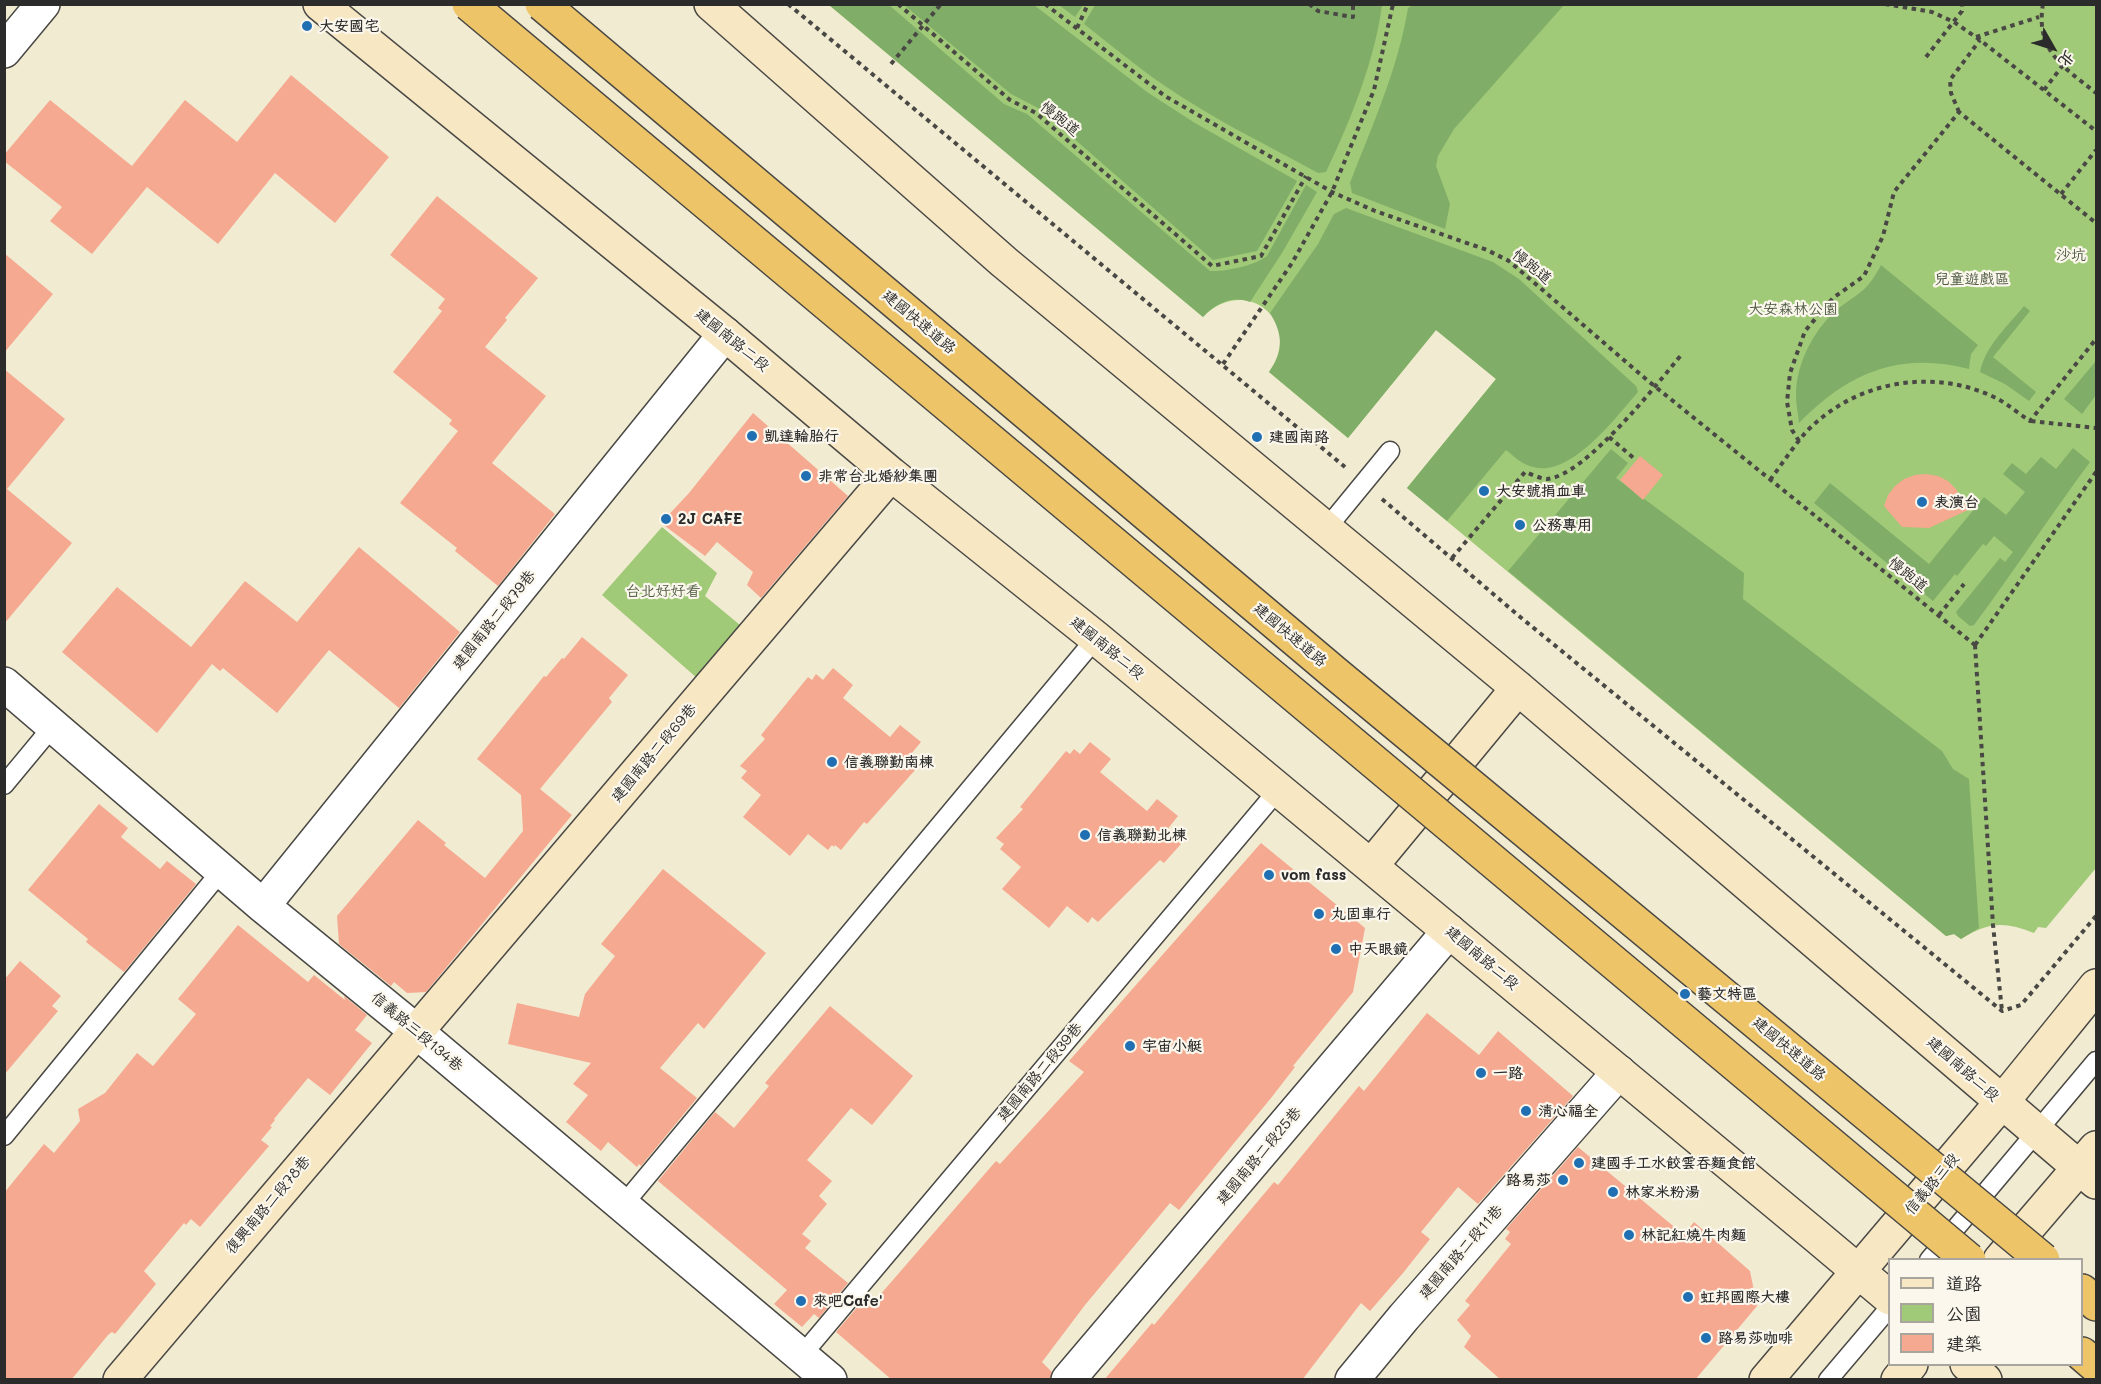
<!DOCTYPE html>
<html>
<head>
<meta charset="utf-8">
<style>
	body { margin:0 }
	#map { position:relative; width:2101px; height:1384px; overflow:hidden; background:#f1ebd2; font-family:Mali,"LXGW WenKai TC",sans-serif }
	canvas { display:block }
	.frame { position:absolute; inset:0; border:6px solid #2b2b2b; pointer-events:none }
	.legend { position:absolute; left:1888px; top:1258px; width:195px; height:108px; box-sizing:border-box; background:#fbf7ec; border:2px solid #a8a59f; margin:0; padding:8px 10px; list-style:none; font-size:18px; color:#2b2b2b }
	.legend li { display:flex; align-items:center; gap:12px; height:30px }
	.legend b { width:30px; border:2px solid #a8a59f }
	.north { position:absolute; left:2023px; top:18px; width:60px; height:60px; -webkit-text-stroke:4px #fbf7ec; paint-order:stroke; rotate:129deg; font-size:16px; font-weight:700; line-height:24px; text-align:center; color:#2b2b2b }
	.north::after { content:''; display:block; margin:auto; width:21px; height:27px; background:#2b2b2b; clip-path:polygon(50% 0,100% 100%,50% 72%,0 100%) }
</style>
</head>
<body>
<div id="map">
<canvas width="2101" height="1384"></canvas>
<div class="frame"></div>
<ul class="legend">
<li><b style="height:8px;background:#f8e7c3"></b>道路</li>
<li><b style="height:16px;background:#a0ca77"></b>公園</li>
<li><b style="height:16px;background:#f5a990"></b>建築</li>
</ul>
<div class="north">北</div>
</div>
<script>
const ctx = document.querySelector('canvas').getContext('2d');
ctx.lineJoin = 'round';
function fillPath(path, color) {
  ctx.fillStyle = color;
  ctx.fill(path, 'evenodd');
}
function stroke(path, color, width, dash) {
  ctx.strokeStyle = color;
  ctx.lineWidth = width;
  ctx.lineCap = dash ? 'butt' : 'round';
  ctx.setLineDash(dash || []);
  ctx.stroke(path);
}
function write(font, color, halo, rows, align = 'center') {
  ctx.font = font + ' Mali,"LXGW WenKai TC",sans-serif';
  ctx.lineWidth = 4.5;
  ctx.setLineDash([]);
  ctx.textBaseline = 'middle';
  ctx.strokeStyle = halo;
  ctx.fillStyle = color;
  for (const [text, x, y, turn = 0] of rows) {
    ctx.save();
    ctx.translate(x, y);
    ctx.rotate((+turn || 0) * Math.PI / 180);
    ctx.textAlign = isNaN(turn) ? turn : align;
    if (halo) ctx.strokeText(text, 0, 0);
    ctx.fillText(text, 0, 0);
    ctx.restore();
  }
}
const green = new Path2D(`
	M 829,5 L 2096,5 L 2096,868 L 2046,928 L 2038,927 L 2034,933 C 2004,921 1988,922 1961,939 L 1954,934 L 1946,936 L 1407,488 L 1496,379 L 1436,330 L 1348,438 L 1269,372 C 1305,323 1246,273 1203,317 Z
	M 662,527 L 717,573 L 705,596 L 740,625 L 697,678 L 602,595 Z`);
const forest = new Path2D(`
	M 829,5 L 889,5 L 1004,104 L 1027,114 L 1210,271 C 1225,272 1256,265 1267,256 L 1306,185 L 1317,192 L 1282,253 L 1250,302 C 1232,295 1215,304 1203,317 Z
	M 904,5 L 1034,5 L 1147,92 L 1195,123 L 1297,181 L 1257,251 L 1213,260 L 1040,109 L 1011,94 Z
	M 1059,5 L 1083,5 L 1075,17 Z
	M 1095,5 L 1095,4 L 1382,5 C 1375,60 1350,122 1326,172 L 1318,173 C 1267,145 1213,119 1165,86 C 1137,67 1111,45 1084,24 Z
	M 1413,5 L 1564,5 L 1454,129 L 1438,156 L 1436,166 L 1450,204 L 1445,229 L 1352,193 L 1350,183 C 1372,126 1398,69 1408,8 Z
	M 1346,208 L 1493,262 L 1519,279 L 1636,386 L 1638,392 C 1616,417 1571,478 1533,467 C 1521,464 1515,457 1506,450 L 1447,521 L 1407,488 L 1496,379 L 1436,330 L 1348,438 L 1269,372 C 1284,352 1283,334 1270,313 L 1318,244 L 1334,214 Z
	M 1881,265 L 1978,345 L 1971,354 L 1969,369 C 1899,351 1848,373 1799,423 C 1798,414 1796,404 1796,395 C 1796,363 1815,327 1840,307 C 1862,291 1868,290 1881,265 Z
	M 2024,306 L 2030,311 L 1993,357 L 2036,392 L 2029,401 L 2005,384 L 1980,372 C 1985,346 2008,326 2024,306 Z
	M 2096,361 L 2096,395 L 2082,414 L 2064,399 Z
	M 2073,448 L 2090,462 C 2050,516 2014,571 1974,625 L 1970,626 L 1958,616 L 1956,612 L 2000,558 L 2005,562 L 2013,552 L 1994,536 L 1986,546 L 1983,544 L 1957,576 L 1955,574 L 1933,601 L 1814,503 L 1830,483 L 1929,564 L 1984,497 L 2006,515 L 2025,492 L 2003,474 L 2012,463 L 2026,474 L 2041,457 L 2056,469 Z
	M 1611,449 L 1628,463 L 1616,478 L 1744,573 L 1743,599 L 1942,751 L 1953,769 L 1969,779 L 1979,928 L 1961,939 L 1954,934 L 1946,936 L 1508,571 Z`);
const building = new Path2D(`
	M 291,75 L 389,157 L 335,223 L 275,173 L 218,244 L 147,187 L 92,254 L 50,221 L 62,207 L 4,161 L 4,155 L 50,100 L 132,166 L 185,100 L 237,142 Z
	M 437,196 L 538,278 L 505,318 L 507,320 L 485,347 L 546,396 L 492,463 L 555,514 L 498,586 L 455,551 L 457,548 L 400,503 L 458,431 L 449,424 L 452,420 L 393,372 L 442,311 L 438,308 L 445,299 L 390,255 Z
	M 4,253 L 53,294 L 4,353 Z
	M 4,369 L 65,419 L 7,489 L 72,543 L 4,624 Z
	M 753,413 L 848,496 L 761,598 L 747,585 L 753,572 L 717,542 L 705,556 L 661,523 L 689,493 Z
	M 1640,456 L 1663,475 L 1643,500 L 1620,480 Z
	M 1926,474 L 1938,476 L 1948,481 L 1956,489 L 1968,510 L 1929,528 L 1902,527 L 1884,506 L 1888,495 L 1895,486 L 1904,479 L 1915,475 Z
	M 359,547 L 460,632 L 399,708 L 329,650 L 277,713 L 223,668 L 220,671 L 212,664 L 157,733 L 62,652 L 117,587 L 191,647 L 245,581 L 297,622 Z
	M 582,637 L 628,675 L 609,698 L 612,702 L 540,789 L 572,815 L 426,992 L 407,993 L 394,982 L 391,986 L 339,944 L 337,916 L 418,820 L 446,843 L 444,845 L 485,878 L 523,831 L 521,795 L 477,759 L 544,676 L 546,677 L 562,658 L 564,659 Z
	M 833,668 L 853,685 L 843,698 L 890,737 L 900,725 L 921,742 L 911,754 L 917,759 L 912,765 L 916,769 L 867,824 L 864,822 L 841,850 L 835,845 L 834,847 L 832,845 L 828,850 L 808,834 L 790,856 L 743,817 L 761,795 L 741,778 L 747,771 L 740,766 L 765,739 L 761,735 L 808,677 L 812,680 L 816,674 L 823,680 Z
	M 1090,742 L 1111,759 L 1100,772 L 1147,811 L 1157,799 L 1178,816 L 1166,831 L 1181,844 L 1164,863 L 1160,860 L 1098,922 L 1092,917 L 1088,923 L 1067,906 L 1049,928 L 1002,889 L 1021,867 L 1000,849 L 1004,844 L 996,838 L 1023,809 L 1020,807 L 1066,751 L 1070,754 L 1074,749 L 1080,754 Z
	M 99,804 L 128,828 L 121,837 L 160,869 L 167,861 L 196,884 L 124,972 L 86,942 L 88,939 L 28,890 Z
	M 1261,843 L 1365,928 L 1353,992 L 1293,1066 L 1295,1067 L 1271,1098 L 1179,1210 L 1170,1203 L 1085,1305 L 1042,1362 L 1052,1372 L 1050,1380 L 892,1380 L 836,1332 L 866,1297 L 873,1303 L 996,1161 L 1000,1164 L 1084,1072 L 1069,1061 Z
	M 663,869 L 766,953 L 704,1029 L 698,1023 L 660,1068 L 697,1098 L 641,1166 L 639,1164 L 637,1167 L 608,1142 L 601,1151 L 566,1122 L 588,1095 L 573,1084 L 591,1063 L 508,1044 L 517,1003 L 579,1017 L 585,994 L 615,956 L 601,944 Z
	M 238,925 L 308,982 L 314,975 L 345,1000 L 344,996 L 367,1015 L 355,1030 L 372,1043 L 330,1095 L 308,1078 L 274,1119 L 275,1120 L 270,1126 L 272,1127 L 261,1140 L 269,1146 L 200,1227 L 191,1219 L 186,1225 L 184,1223 L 144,1271 L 156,1284 L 115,1334 L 112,1332 L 108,1335 L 71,1380 L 4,1380 L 4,1193 L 44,1144 L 54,1153 L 80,1121 L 78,1109 L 105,1093 L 137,1053 L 153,1066 L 196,1014 L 178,999 Z
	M 20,961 L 61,996 L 52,1006 L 58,1011 L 4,1075 L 4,980 Z
	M 830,1006 L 913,1076 L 872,1125 L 851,1108 L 807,1160 L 832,1181 L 819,1196 L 827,1204 L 802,1234 L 811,1241 L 805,1248 L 848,1283 L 819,1318 L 814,1314 L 802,1327 L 774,1304 L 787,1290 L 658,1181 L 715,1112 L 734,1128 L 769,1086 L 765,1083 Z
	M 1427,1013 L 1479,1055 L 1498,1031 L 1573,1096 L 1478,1204 L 1458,1187 L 1421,1232 L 1430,1239 L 1403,1273 L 1370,1311 L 1361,1303 L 1302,1380 L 1104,1380 L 1152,1323 L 1154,1325 L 1274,1182 L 1278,1185 L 1359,1086 L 1364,1091 Z
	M 1578,1147 L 1684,1235 L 1694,1222 L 1750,1271 L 1757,1306 L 1695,1380 L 1501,1380 L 1464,1347 L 1471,1336 L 1457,1320 L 1470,1305 L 1465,1301 L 1511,1244 L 1505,1239 L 1510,1232 L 1506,1229 Z`);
const path = new Path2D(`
	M 788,4 L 1345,467
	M 898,4 L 1010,100 L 1036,113 L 1212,266 L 1261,256 L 1306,176
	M 1045,4 L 1165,96 L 1332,192 L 1375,211 L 1487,250 L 1509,261 L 1647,380 L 1975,645
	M 1309,4 L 1318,11 L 1353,17 L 1353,4
	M 1885,4 L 1932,12 L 1954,22 L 1980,40 L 2096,131
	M 2043,4 C 2035,51 2064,67 2096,93
	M 1077,28 L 1088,4
	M 1976,37 L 2039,17
	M 1926,57 L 1962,11 L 1962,4
	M 891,64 L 941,4
	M 2044,90 L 2063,65
	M 1959,112 L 1951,93 L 1950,80 L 1980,40
	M 2061,194 L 2096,150
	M 1223,364 L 1292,263 L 1332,192 L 1374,90 L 1393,4
	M 2031,421 L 2096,428
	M 1609,437 L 1636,460
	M 1799,441 L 1792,430 L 1787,402 L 1790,373 L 1805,331 L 1833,298 L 1864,276 L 1883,236 L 1894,192 L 1959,112 L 2096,223
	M 1770,480 C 1782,464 1793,447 1806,432 C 1855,381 1933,367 1996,398 C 2008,404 2019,414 2030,421 L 2096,339
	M 1382,499 L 1519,616 L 2002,1011 L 2021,1005 L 2096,916
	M 1452,558 L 1525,472 C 1531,474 1541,479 1547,479 C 1585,476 1657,384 1682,354
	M 1939,615 L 1964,584
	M 1975,645 L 1993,925 L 2002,1011
	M 1975,645 L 2096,472`);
const lane = new Path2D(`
	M 1326,529 L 1390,451
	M 4,785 L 53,726
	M 4,1136 L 222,870
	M 623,1205 L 1096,638
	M 1929,1260 L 2096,1061
	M 802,1355 L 1278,790
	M 1828,1380 L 1890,1307`);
const street = new Path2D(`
	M 4,51 L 43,4
	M 4,684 L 263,906 L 404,1021 L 830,1380
	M 263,906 L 725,334
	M 1068,1380 L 1449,931
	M 1352,1380 L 1404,1317 L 1619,1072`);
const secondary = new Path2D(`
	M 320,4 L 725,334 L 891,474 L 1096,638 L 1815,1235 L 1890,1298
	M 711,4 L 1004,262 L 1518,688 L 2096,1182
	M 1371,866 L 1518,688
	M 2000,1260 L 2096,1148
	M 1967,1364 L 1985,1380
	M 120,1380 L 891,474
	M 1766,1380 L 2002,1102 L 2096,986
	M 1898,1380 L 1911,1364`);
const highway = new Path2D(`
	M 2082,1291 L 2096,1304
	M 2082,1354 L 2096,1366`);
const highwayBridge = new Path2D(`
	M 469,4 L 1969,1260
	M 542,4 L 1336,674 L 2043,1260`);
const markers = [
	[307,26,6,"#1f6fb2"],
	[752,436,6,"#1f6fb2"],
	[1257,437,6,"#1f6fb2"],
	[806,476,6,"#1f6fb2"],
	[1484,491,6,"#1f6fb2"],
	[1922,502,6,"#1f6fb2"],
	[666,519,6,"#1f6fb2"],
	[1520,525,6,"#1f6fb2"],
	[832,762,6,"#1f6fb2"],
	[1085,835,6,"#1f6fb2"],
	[1269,875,6,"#1f6fb2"],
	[1319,914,6,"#1f6fb2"],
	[1336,949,6,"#1f6fb2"],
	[1685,994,6,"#1f6fb2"],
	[1130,1046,6,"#1f6fb2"],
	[1481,1073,6,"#1f6fb2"],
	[1526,1111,6,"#1f6fb2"],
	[1579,1163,6,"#1f6fb2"],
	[1563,1180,6,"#1f6fb2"],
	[1613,1192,6,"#1f6fb2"],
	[1629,1235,6,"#1f6fb2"],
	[1688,1297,6,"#1f6fb2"],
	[801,1301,6,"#1f6fb2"],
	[1706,1338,6,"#1f6fb2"]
];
const poiNames = [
	["大安國宅",319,26],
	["凱達輪胎行",764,436],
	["建國南路",1269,437],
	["非常台北婚紗集團",818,476],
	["大安號捐血車",1496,491],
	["表演台",1934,502],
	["2J CAFE",678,519],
	["公務專用",1532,525],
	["信義聯勤南棟",844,762],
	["信義聯勤北棟",1097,835],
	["vom fass",1281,875],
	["丸固車行",1331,914],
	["中天眼鏡",1348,949],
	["藝文特區",1697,994],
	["宇宙小艇",1142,1046],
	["一路",1493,1073],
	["清心福全",1538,1111],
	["建國手工水餃雲吞麵食館",1591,1163],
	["路易莎",1551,1180,"right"],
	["林家米粉湯",1625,1192],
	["林記紅燒牛肉麵",1641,1235],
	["虹邦國際大樓",1700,1297],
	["來吧Cafe'",813,1301],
	["路易莎咖啡",1718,1338]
];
const streetNames = [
	["慢跑道",1060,119,39],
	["慢跑道",1532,267,39],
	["建國快速道路",919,322,40],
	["建國南路二段",732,340,39],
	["慢跑道",1908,575,39],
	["建國南路二段79巷",494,620,-51],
	["建國快速道路",1290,635,40],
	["建國南路二段",1107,648,39],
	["建國南路二段69巷",654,753,-50],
	["建國南路二段",1482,958,40],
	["信義路三段134巷",417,1032,40],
	["建國快速道路",1789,1049,40],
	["建國南路二段",1963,1069,41],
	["建國南路二段39巷",1040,1072,-50],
	["建國南路二段25巷",1259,1156,-50],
	["信義路三段",1932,1184,-50],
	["復興南路二段78巷",268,1205,-50],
	["建國南路二段11巷",1461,1252,-49]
];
const parkNames = [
	["沙坑",2071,255],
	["兒童遊戲區",1972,279],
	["大安森林公園",1793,309],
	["台北好好看",663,591]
];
fillPath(green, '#a0ca77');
fillPath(forest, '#80ae68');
fillPath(building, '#f5a990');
stroke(lane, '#494844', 21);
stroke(street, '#494844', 36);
stroke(secondary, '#494844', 36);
stroke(highway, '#494844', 36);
stroke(path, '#494844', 4, [4.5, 4.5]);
stroke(lane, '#fff', 18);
stroke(street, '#fff', 33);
stroke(secondary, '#f8e7c3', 33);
stroke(highway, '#eec469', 33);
stroke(highwayBridge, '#494844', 36, []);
stroke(highwayBridge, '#eec469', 33);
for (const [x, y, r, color] of markers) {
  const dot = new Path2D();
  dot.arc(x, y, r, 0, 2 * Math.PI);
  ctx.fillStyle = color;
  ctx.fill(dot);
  stroke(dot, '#fbf7ec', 2);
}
write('bold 15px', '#2b2b2b', '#fbf7ec', poiNames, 'left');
write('15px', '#2b2b2b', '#fbf7ec', streetNames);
write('15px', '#4e5b42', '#fbf7ec', parkNames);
</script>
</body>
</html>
